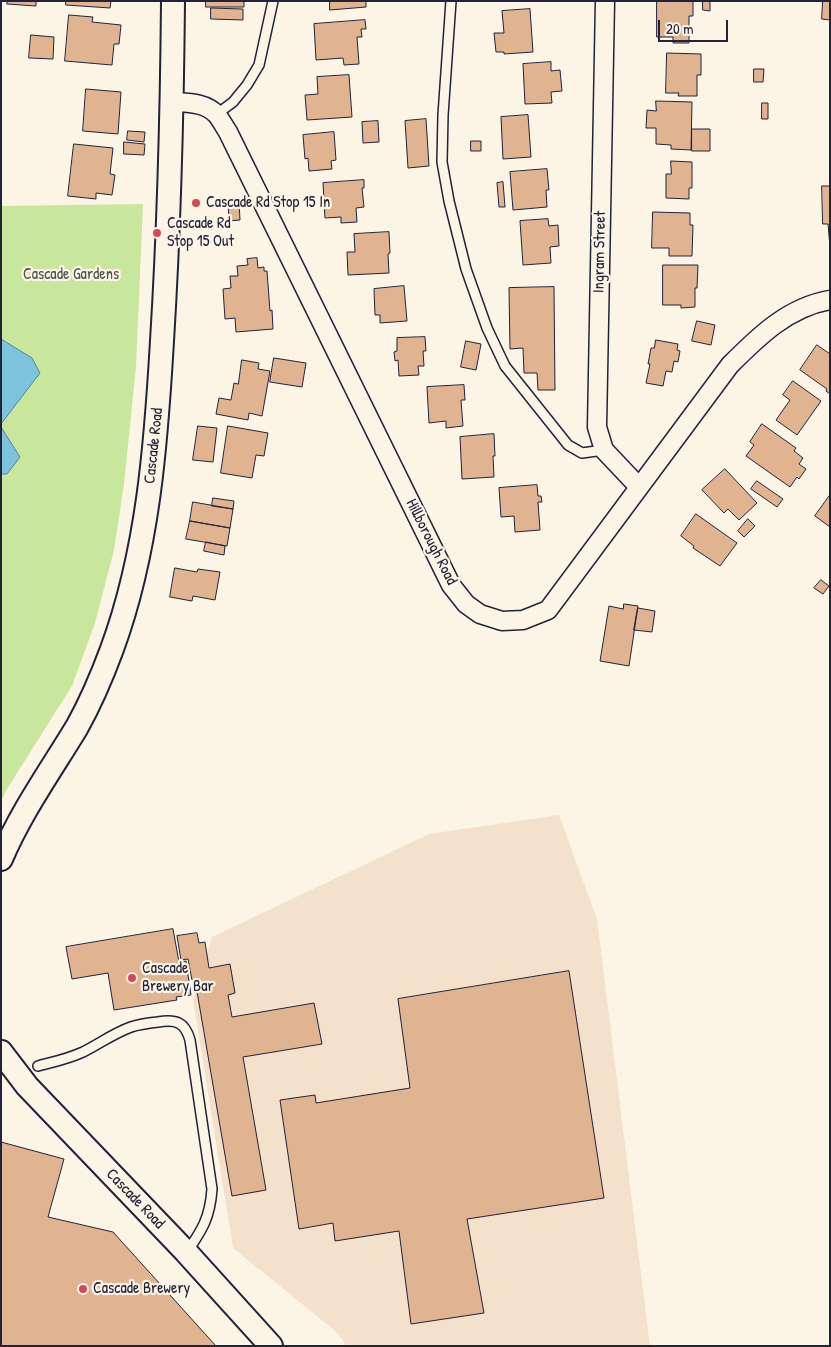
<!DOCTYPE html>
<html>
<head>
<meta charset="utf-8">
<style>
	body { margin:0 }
	#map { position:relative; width:831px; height:1347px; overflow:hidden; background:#fcf5e5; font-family:"Patrick Hand",sans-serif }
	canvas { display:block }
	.frame { position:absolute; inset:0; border:2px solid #22223b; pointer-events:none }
	.scale { position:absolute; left:658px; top:20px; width:70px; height:22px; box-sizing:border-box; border:2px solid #22223b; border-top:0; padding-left:6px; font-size:15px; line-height:18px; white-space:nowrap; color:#22223b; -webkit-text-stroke:4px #fcf5e5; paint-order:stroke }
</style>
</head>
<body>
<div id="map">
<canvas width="831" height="1347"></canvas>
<div class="frame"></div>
<div class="scale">20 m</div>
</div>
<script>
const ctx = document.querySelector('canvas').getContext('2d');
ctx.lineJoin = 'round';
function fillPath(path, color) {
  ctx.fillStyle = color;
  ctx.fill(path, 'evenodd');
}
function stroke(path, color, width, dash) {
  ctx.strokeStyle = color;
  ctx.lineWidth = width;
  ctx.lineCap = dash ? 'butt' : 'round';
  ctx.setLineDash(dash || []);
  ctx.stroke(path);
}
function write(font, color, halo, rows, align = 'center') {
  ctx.font = font + ' "Patrick Hand",sans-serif';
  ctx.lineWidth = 4.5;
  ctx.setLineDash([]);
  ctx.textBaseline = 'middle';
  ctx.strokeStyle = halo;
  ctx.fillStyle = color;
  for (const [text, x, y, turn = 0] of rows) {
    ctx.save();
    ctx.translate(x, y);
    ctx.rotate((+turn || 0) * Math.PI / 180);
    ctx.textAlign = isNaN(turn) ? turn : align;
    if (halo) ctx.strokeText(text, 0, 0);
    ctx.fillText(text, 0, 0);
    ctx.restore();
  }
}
const built = new Path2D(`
	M 559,815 L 597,919 L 650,1346 L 346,1346 L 343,1340 L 334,1330 L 233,1248 L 193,1000 L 212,937 L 429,834 Z`);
const green = new Path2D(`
	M 143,204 L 136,367 L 124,484 L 114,550 L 95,623 L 72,686 L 7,789 L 1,801 L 1,206 Z`);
const water = new Path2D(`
	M 1,339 L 32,358 L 40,373 L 1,424 Z
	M 1,427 L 20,457 L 7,474 L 1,474 Z`);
const building = new Path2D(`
	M 8,1 L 36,1 L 36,6 L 7,4 Z
	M 66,1 L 111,1 L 110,8 L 66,5 Z
	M 206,1 L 244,1 L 244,7 L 206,7 Z
	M 330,1 L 366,1 L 366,7 L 330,10 Z
	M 657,1 L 693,1 L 693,16 L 689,16 L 689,43 L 673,43 L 673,37 L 657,37 Z
	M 703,1 L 710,1 L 710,11 L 703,10 Z
	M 823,1 L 830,1 L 830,20 L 822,19 Z
	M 211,8 L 243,9 L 243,20 L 211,19 Z
	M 530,9 L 533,52 L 504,54 L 504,52 L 496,52 L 494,33 L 504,33 L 502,11 Z
	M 69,15 L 93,17 L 92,22 L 121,25 L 119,44 L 114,44 L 112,65 L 65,61 Z
	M 365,20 L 366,29 L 361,29 L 362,37 L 357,37 L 359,64 L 344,65 L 343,58 L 316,60 L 314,24 Z
	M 31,35 L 54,37 L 53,59 L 29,58 Z
	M 667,53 L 701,54 L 701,75 L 697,75 L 697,96 L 678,96 L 679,93 L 666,93 Z
	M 551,62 L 551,71 L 560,70 L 562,91 L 551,92 L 552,103 L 525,104 L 523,64 Z
	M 754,69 L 764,69 L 763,82 L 754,82 Z
	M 349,75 L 352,117 L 307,120 L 305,95 L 318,94 L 317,77 Z
	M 86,89 L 121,92 L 118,134 L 83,131 Z
	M 656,101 L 692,102 L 691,150 L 671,149 L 671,145 L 656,144 L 656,128 L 646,128 L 647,110 L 656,111 Z
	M 762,103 L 768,103 L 768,119 L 762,119 Z
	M 528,115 L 531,157 L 503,159 L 501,117 Z
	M 426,119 L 429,166 L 408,168 L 405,121 Z
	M 378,121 L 379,142 L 363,143 L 362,122 Z
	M 692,129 L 710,129 L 710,151 L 692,151 Z
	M 128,131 L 145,132 L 144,142 L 127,140 Z
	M 334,132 L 336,160 L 331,161 L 332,169 L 309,171 L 308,158 L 305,159 L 303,135 Z
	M 471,141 L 481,141 L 481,151 L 471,151 Z
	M 124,142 L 145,144 L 144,155 L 124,154 Z
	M 74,144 L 113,148 L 110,174 L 115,175 L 112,195 L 96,193 L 96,199 L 68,196 Z
	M 671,161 L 692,162 L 692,188 L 689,188 L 689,199 L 666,198 L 666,174 L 671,174 Z
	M 547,169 L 549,190 L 546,190 L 547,207 L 513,210 L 510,172 Z
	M 364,180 L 364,188 L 362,188 L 364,207 L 356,208 L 357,222 L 341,223 L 341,217 L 325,218 L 323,183 Z
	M 503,182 L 505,207 L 499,207 L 497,183 Z
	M 822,186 L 830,186 L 830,247 L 828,224 L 823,224 Z
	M 239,201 L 240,220 L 229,221 L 228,202 Z
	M 653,212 L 690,213 L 690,225 L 693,225 L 692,256 L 669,256 L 669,248 L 652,248 Z
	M 548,219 L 549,226 L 558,225 L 559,246 L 550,247 L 551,263 L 523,265 L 520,221 Z
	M 389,232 L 390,253 L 388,254 L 389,273 L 348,275 L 347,252 L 355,252 L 354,234 Z
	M 257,258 L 258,268 L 264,267 L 264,271 L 267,271 L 270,311 L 272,310 L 273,329 L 236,332 L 235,318 L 225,319 L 223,289 L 231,288 L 230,276 L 238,276 L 237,266 L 248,265 L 247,259 Z
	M 663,265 L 698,265 L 697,288 L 695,288 L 695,307 L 681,308 L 681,305 L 663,305 Z
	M 404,286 L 407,321 L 380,323 L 380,315 L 375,315 L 374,289 Z
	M 554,287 L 555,390 L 538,390 L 537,373 L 524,373 L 523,348 L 510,349 L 509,288 Z
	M 697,321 L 715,325 L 711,345 L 692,341 Z
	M 425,337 L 426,351 L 423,351 L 424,366 L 418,366 L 419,375 L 399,376 L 398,360 L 395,361 L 394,352 L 397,351 L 397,338 Z
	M 656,340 L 678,344 L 677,350 L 680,351 L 678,362 L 674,361 L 672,372 L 666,371 L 663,386 L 646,383 L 650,364 L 648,364 L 651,348 L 654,348 Z
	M 466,341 L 481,344 L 476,370 L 461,367 Z
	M 817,345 L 830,354 L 830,394 L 826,391 L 827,389 L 800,370 Z
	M 274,358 L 306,363 L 302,387 L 270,382 Z
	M 242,360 L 259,363 L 258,369 L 270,371 L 262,416 L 249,413 L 248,420 L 216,414 L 219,398 L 231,400 L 234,383 L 238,384 Z
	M 793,381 L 821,401 L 797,435 L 776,420 L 790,400 L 783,395 Z
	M 464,385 L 465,400 L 461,400 L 463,426 L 446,428 L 446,421 L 429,423 L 427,387 Z
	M 762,424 L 796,448 L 794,451 L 803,458 L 799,464 L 806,469 L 799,479 L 797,477 L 790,487 L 746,456 L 754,445 L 750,442 Z
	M 198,426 L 217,428 L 213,462 L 193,460 Z
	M 228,426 L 268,433 L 264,456 L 256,455 L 252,478 L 221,473 Z
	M 494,434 L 495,456 L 493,456 L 494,477 L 462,479 L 460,437 Z
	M 725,469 L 757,503 L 739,520 L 728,509 L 724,513 L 702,490 Z
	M 757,481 L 783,499 L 777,507 L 751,489 Z
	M 537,485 L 538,496 L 541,496 L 542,502 L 538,502 L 540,530 L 515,532 L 514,516 L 501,517 L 499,488 Z
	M 830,495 L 830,527 L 815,516 Z
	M 213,498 L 234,501 L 233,509 L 212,506 Z
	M 193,502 L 233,509 L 230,528 L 190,521 Z
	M 696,514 L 737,543 L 720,566 L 693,548 L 694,546 L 681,536 Z
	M 748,519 L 755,526 L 744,537 L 738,531 Z
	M 190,521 L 230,528 L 227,546 L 186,539 Z
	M 206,542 L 225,546 L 224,555 L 204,551 Z
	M 175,568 L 197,572 L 198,569 L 220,572 L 215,600 L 193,596 L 192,601 L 170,597 Z
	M 821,580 L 829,586 L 823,594 L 814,588 Z
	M 624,604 L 638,606 L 629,666 L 600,661 L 609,606 L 623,609 Z
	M 638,608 L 655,611 L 652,632 L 634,630 Z
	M 173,929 L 179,962 L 186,961 L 191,995 L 176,997 L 177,1000 L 114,1010 L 108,973 L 72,979 L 66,947 Z
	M 197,933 L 199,943 L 205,942 L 209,968 L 230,964 L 235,993 L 228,995 L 232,1017 L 314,1003 L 322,1044 L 243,1057 L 266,1190 L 232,1196 L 195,980 L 192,980 L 188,959 L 181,960 L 177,936 Z
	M 569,971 L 604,1198 L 467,1219 L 484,1313 L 411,1324 L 399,1231 L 335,1241 L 333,1223 L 299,1229 L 280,1100 L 315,1095 L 316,1103 L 410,1088 L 398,999 Z
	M 1,1142 L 64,1159 L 48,1217 L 113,1232 L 216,1346 L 1,1346 Z`);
const service = new Path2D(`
	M 451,1 L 443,115 L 442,162 L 449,201 L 466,269 L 487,328 L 505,366 L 568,445 L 582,453 L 604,450
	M 217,114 L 233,102 L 247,85 L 259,65 L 273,1
	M 38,1066 C 53,1062 68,1059 83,1052 C 99,1044 114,1033 131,1027 C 140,1024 149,1023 158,1022 C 176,1019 185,1022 190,1040 L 212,1189 C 210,1218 202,1230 187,1252`);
const minor = new Path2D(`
	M 605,1 L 597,427 L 604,450 L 639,487
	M 172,102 C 187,103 206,102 217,115 C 221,120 224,126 228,132 L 451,585 L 466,604 L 480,614 L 502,621 L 523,620 L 548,610 L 730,365 C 758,337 788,307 830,300`);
const tertiary = new Path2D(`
	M 1,859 C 21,812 51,770 77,727 C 91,702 102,676 112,649 C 148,551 156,445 162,341 C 169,228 172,115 173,1
	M 1,1052 L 27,1086 L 186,1252 L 271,1346`);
const markers = [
	[196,203,5,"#d1495b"],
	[157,233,5,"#d1495b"],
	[132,978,5,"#d1495b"],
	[83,1289,5,"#d1495b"]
];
const poiNames = [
	["Cascade Rd Stop 15 In",206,203],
	["Cascade Rd",167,224],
	["Stop 15 Out",167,242],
	["Cascade",142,969],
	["Brewery Bar",142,987],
	["Cascade Brewery",93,1289]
];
const streetNames = [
	["Ingram Street",600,252,-89],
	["Cascade Road",154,446,-84],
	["Hillborough Road",431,542,63],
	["Cascade Road",135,1199,46]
];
const parkNames = [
	["Cascade Gardens",71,275]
];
fillPath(built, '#f4e1cc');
fillPath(green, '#c9e69d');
fillPath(water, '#7dc3dd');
stroke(water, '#59839c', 1);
fillPath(building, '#e0b391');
stroke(building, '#22223b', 1);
stroke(service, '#22223b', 12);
stroke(minor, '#22223b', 21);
stroke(tertiary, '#22223b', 26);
stroke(service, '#fcf5e5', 9);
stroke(minor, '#fcf5e5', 18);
stroke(tertiary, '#fcf5e5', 22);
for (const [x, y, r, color] of markers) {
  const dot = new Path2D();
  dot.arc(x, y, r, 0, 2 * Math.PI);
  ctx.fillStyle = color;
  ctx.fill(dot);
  stroke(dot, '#fcf5e5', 2);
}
write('16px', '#22223b', '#fcf5e5', poiNames, 'left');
write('16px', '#22223b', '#fcf5e5', streetNames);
write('16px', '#4c5354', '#fcf5e5', parkNames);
</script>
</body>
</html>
